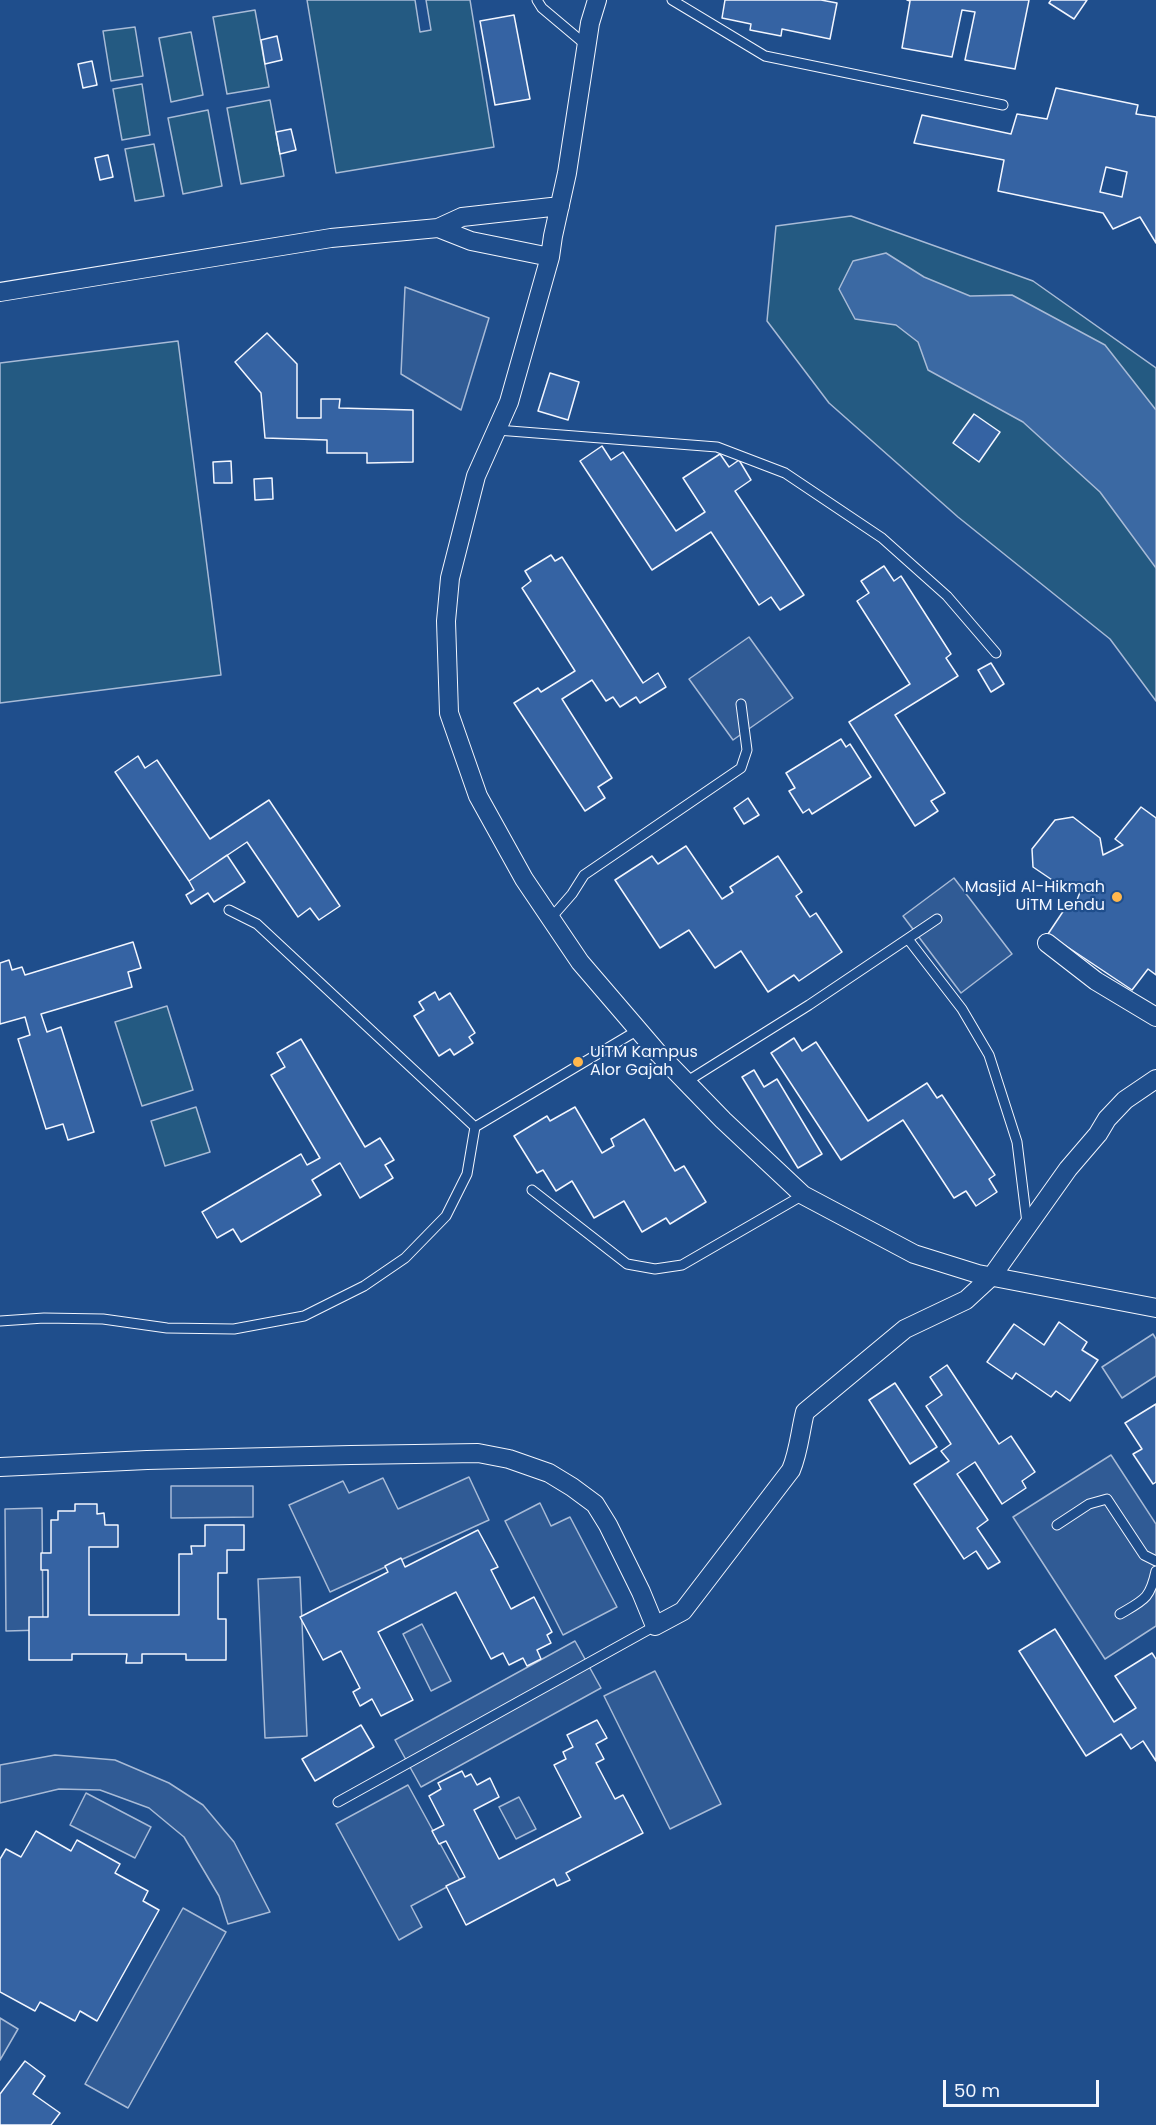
<!DOCTYPE html>
<html>
<head>
<meta charset="utf-8">
<style>
	body { margin:0 }
	#map { position:relative; width:1156px; height:2125px; overflow:hidden; background:#1f4e8c; font-family:Poppins,sans-serif }
	canvas { display:block }
	.scale { position:absolute; left:943px; top:2080px; width:156px; height:27px; box-sizing:border-box; border:3px solid #f2f6ff; border-top:0; padding-left:8px; font-size:18px; line-height:21px; white-space:nowrap; color:#f2f6ff; -webkit-text-stroke:4px #1f4e8c; paint-order:stroke }
</style>
</head>
<body>
<div id="map">
<canvas width="1156" height="2125"></canvas>
<div class="scale">50 m</div>
</div>
<script>
const ctx = document.querySelector('canvas').getContext('2d');
ctx.lineJoin = 'round';
function fillPath(path, color) {
  ctx.fillStyle = color;
  ctx.fill(path, 'evenodd');
}
function stroke(path, color, width, dash) {
  ctx.strokeStyle = color;
  ctx.lineWidth = width;
  ctx.lineCap = dash ? 'butt' : 'round';
  ctx.setLineDash(dash || []);
  ctx.stroke(path);
}
function write(font, color, halo, rows, align = 'center') {
  ctx.font = font + ' Poppins,sans-serif';
  ctx.lineWidth = 4.5;
  ctx.setLineDash([]);
  ctx.textBaseline = 'middle';
  ctx.strokeStyle = halo;
  ctx.fillStyle = color;
  for (const [text, x, y, turn = 0] of rows) {
    ctx.save();
    ctx.translate(x, y);
    ctx.rotate((+turn || 0) * Math.PI / 180);
    ctx.textAlign = isNaN(turn) ? turn : align;
    if (halo) ctx.strokeText(text, 0, 0);
    ctx.fillText(text, 0, 0);
    ctx.restore();
  }
}
const green = new Path2D(`
	M 307,0 L 415,0 L 420,32 L 431,30 L 426,0 L 470,0 L 494,147 L 336,173 Z
	M 255,10 L 269,87 L 227,94 L 213,17 Z
	M 135,27 L 143,76 L 111,81 L 103,31 Z
	M 191,32 L 203,95 L 171,102 L 159,38 Z
	M 142,84 L 150,135 L 122,140 L 113,89 Z
	M 270,100 L 284,176 L 241,184 L 227,108 Z
	M 208,110 L 222,186 L 183,194 L 168,118 Z
	M 154,144 L 164,196 L 135,201 L 125,149 Z
	M 851,216 L 1033,281 L 1156,368 L 1156,701 L 1110,639 L 958,517 L 829,403 L 767,321 L 776,226 Z
	M 178,341 L 221,675 L 0,703 L 0,363 Z
	M 167,1006 L 193,1090 L 142,1106 L 115,1022 Z
	M 196,1107 L 210,1152 L 165,1166 L 151,1121 Z`);
const parking = new Path2D(`
	M 405,287 L 489,318 L 461,410 L 401,374 Z
	M 749,637 L 793,698 L 733,740 L 689,679 Z
	M 954,878 L 1012,954 L 961,993 L 903,916 Z
	M 1153,1334 L 1156,1339 L 1156,1376 L 1122,1398 L 1102,1367 Z
	M 1111,1455 L 1156,1524 L 1156,1626 L 1105,1659 L 1013,1517 Z
	M 469,1477 L 489,1520 L 330,1592 L 289,1505 L 343,1481 L 349,1493 L 383,1478 L 398,1509 Z
	M 171,1486 L 253,1486 L 253,1517 L 171,1518 Z
	M 540,1503 L 551,1526 L 570,1517 L 617,1607 L 563,1635 L 505,1521 Z
	M 42,1508 L 43,1630 L 6,1631 L 5,1509 Z
	M 300,1577 L 307,1736 L 265,1738 L 258,1579 Z
	M 422,1624 L 451,1681 L 431,1691 L 403,1634 Z
	M 575,1641 L 601,1688 L 421,1787 L 395,1740 Z
	M 655,1671 L 721,1804 L 670,1829 L 604,1696 Z
	M 55,1755 L 115,1760 L 169,1783 L 203,1805 L 234,1842 L 270,1912 L 228,1924 L 219,1896 L 184,1837 L 149,1808 L 100,1790 L 59,1789 L 0,1803 L 0,1765 Z
	M 408,1785 L 460,1880 L 411,1906 L 422,1927 L 399,1940 L 336,1824 Z
	M 86,1793 L 151,1827 L 135,1858 L 70,1825 Z
	M 519,1797 L 536,1829 L 516,1839 L 499,1807 Z
	M 183,1908 L 226,1932 L 128,2108 L 85,2084 Z
	M 0,2018 L 18,2029 L 0,2060 Z`);
const water = new Path2D(`
	M 886,253 L 924,277 L 970,296 L 1012,295 L 1105,345 L 1156,410 L 1156,568 L 1100,492 L 1023,422 L 928,370 L 918,342 L 896,325 L 855,319 L 839,289 L 853,261 Z`);
const building = new Path2D(`
	M 725,0 L 821,0 L 837,3 L 830,39 L 782,29 L 781,36 L 750,30 L 751,24 L 722,18 Z
	M 907,0 L 1029,0 L 1015,69 L 965,60 L 975,12 L 962,10 L 952,57 L 902,48 L 910,1 Z
	M 1051,0 L 1087,0 L 1074,19 L 1049,3 Z
	M 514,15 L 530,99 L 495,105 L 480,21 Z
	M 277,36 L 282,60 L 265,64 L 261,40 Z
	M 92,61 L 97,85 L 83,88 L 78,64 Z
	M 1056,88 L 1138,105 L 1136,114 L 1156,117 L 1156,243 L 1140,217 L 1113,229 L 1103,213 L 998,191 L 1004,160 L 914,143 L 922,115 L 1011,134 L 1017,114 L 1047,119 ZM 1106,167 L 1127,172 L 1122,197 L 1100,192 Z
	M 291,129 L 296,150 L 280,154 L 276,132 Z
	M 108,155 L 113,177 L 100,180 L 95,158 Z
	M 267,333 L 297,364 L 297,418 L 321,418 L 321,399 L 340,399 L 339,408 L 413,410 L 413,462 L 367,463 L 367,453 L 327,453 L 327,440 L 265,438 L 261,393 L 235,362 Z
	M 550,373 L 579,382 L 568,420 L 538,411 Z
	M 974,414 L 1000,432 L 979,462 L 953,443 Z
	M 602,446 L 611,460 L 623,452 L 676,531 L 705,512 L 683,478 L 720,454 L 729,467 L 739,460 L 751,480 L 735,491 L 804,595 L 780,610 L 771,597 L 759,605 L 711,532 L 652,570 L 580,461 Z
	M 231,461 L 232,483 L 214,483 L 213,462 Z
	M 272,478 L 273,499 L 255,500 L 254,479 Z
	M 551,555 L 555,561 L 562,557 L 643,683 L 658,673 L 666,687 L 640,703 L 636,697 L 620,707 L 613,697 L 606,701 L 592,680 L 562,699 L 612,778 L 598,787 L 605,798 L 585,811 L 514,703 L 538,688 L 541,692 L 575,671 L 522,588 L 531,581 L 525,571 Z
	M 884,566 L 894,581 L 901,576 L 951,654 L 946,658 L 958,676 L 895,715 L 945,793 L 931,801 L 938,811 L 915,826 L 849,722 L 910,684 L 857,601 L 869,593 L 861,581 Z
	M 991,663 L 1004,684 L 991,692 L 978,670 Z
	M 841,739 L 846,747 L 850,744 L 871,777 L 812,814 L 809,809 L 803,813 L 789,791 L 795,788 L 786,773 Z
	M 138,756 L 145,768 L 157,760 L 210,839 L 269,800 L 340,906 L 319,920 L 310,908 L 298,917 L 247,842 L 189,881 L 115,772 Z
	M 748,798 L 759,815 L 744,824 L 734,808 Z
	M 1141,807 L 1156,818 L 1156,975 L 1148,969 L 1132,990 L 1048,934 L 1068,904 L 1074,908 L 1082,887 L 1067,890 L 1033,867 L 1032,849 L 1055,820 L 1073,817 L 1100,838 L 1103,855 L 1123,845 L 1115,839 Z
	M 686,846 L 722,899 L 733,892 L 730,887 L 778,856 L 802,892 L 796,896 L 810,917 L 816,913 L 842,952 L 799,981 L 794,975 L 768,992 L 741,951 L 715,968 L 689,930 L 660,948 L 615,880 L 652,856 L 658,864 Z
	M 227,855 L 245,882 L 214,902 L 208,893 L 191,904 L 186,895 L 194,890 L 189,881 Z
	M 133,942 L 141,968 L 128,972 L 132,987 L 41,1014 L 47,1032 L 61,1027 L 94,1132 L 68,1140 L 63,1124 L 46,1129 L 18,1039 L 30,1035 L 25,1017 L 0,1024 L 0,963 L 9,960 L 12,970 L 22,967 L 25,975 Z
	M 435,992 L 439,1000 L 450,993 L 475,1033 L 469,1037 L 473,1043 L 454,1055 L 450,1049 L 439,1056 L 414,1016 L 424,1010 L 419,1002 Z
	M 794,1038 L 802,1051 L 816,1042 L 868,1121 L 927,1083 L 937,1098 L 942,1095 L 995,1175 L 989,1179 L 997,1192 L 976,1206 L 966,1191 L 954,1198 L 903,1120 L 841,1160 L 771,1053 Z
	M 301,1039 L 365,1147 L 380,1138 L 394,1160 L 385,1165 L 393,1178 L 360,1198 L 340,1163 L 312,1180 L 321,1195 L 241,1242 L 233,1229 L 217,1238 L 202,1212 L 301,1154 L 307,1165 L 320,1158 L 271,1075 L 285,1067 L 277,1053 Z
	M 754,1070 L 764,1087 L 777,1079 L 822,1154 L 798,1168 L 742,1077 Z
	M 575,1107 L 602,1153 L 614,1146 L 611,1139 L 644,1119 L 675,1171 L 684,1166 L 706,1202 L 670,1224 L 666,1218 L 642,1232 L 624,1201 L 594,1218 L 572,1181 L 556,1191 L 543,1170 L 537,1173 L 514,1136 L 547,1116 L 550,1121 Z
	M 1059,1322 L 1087,1342 L 1082,1350 L 1098,1360 L 1070,1401 L 1056,1391 L 1051,1397 L 1016,1373 L 1012,1379 L 987,1362 L 1014,1324 L 1044,1345 Z
	M 947,1365 L 999,1444 L 1011,1436 L 1035,1472 L 1022,1481 L 1026,1488 L 1002,1504 L 975,1462 L 957,1474 L 988,1520 L 977,1528 L 1000,1562 L 988,1569 L 976,1551 L 964,1559 L 914,1484 L 949,1461 L 941,1451 L 951,1444 L 926,1406 L 942,1395 L 930,1377 Z
	M 895,1383 L 937,1447 L 910,1464 L 869,1400 Z
	M 1156,1404 L 1156,1482 L 1153,1484 L 1133,1454 L 1142,1449 L 1125,1423 Z
	M 75,1504 L 97,1504 L 97,1514 L 104,1513 L 105,1525 L 118,1525 L 118,1547 L 89,1547 L 89,1615 L 179,1615 L 179,1554 L 192,1554 L 191,1546 L 205,1546 L 205,1525 L 244,1525 L 244,1550 L 227,1550 L 227,1573 L 218,1573 L 218,1619 L 226,1619 L 226,1660 L 186,1660 L 186,1654 L 142,1654 L 142,1663 L 126,1663 L 127,1654 L 72,1654 L 72,1660 L 29,1660 L 29,1617 L 48,1617 L 48,1570 L 41,1570 L 41,1553 L 51,1553 L 51,1520 L 58,1520 L 58,1511 L 75,1511 Z
	M 478,1530 L 498,1567 L 491,1570 L 511,1609 L 534,1597 L 552,1632 L 547,1635 L 551,1643 L 537,1650 L 541,1659 L 527,1666 L 523,1658 L 509,1665 L 503,1653 L 491,1659 L 456,1592 L 378,1632 L 413,1700 L 381,1716 L 372,1699 L 360,1706 L 353,1692 L 360,1688 L 341,1651 L 323,1660 L 300,1617 L 388,1572 L 385,1566 L 401,1558 L 405,1567 Z
	M 1055,1629 L 1114,1722 L 1136,1708 L 1115,1676 L 1152,1653 L 1156,1659 L 1156,1761 L 1143,1741 L 1131,1749 L 1121,1734 L 1086,1756 L 1019,1651 Z
	M 597,1720 L 607,1738 L 596,1744 L 604,1759 L 596,1763 L 615,1799 L 623,1795 L 643,1833 L 566,1873 L 570,1880 L 557,1886 L 554,1879 L 466,1925 L 446,1886 L 465,1877 L 446,1841 L 439,1844 L 432,1831 L 444,1825 L 429,1796 L 441,1789 L 438,1783 L 462,1771 L 465,1777 L 471,1774 L 477,1785 L 490,1778 L 499,1797 L 474,1810 L 499,1859 L 581,1817 L 554,1765 L 566,1759 L 563,1752 L 573,1747 L 567,1735 Z
	M 361,1725 L 374,1747 L 315,1781 L 302,1759 Z
	M 36,1831 L 71,1851 L 77,1840 L 120,1864 L 115,1873 L 148,1891 L 143,1901 L 159,1910 L 97,2021 L 80,2011 L 75,2021 L 40,2002 L 35,2011 L 0,1992 L 0,1859 L 6,1849 L 21,1857 Z
	M 25,2061 L 45,2076 L 33,2094 L 60,2113 L 51,2125 L 0,2125 L 0,2094 Z`);
const lane = new Path2D(`
	M 537,0 L 542,8 L 586,45
	M 672,0 L 765,56 L 1003,105
	M 497,430 L 717,447 L 785,473 L 882,538 L 947,596 L 996,653
	M 229,910 L 257,924 L 475,1127
	M 551,918 L 572,894 L 584,875 L 741,768 L 747,750 L 741,704
	M 908,939 L 962,1009 L 989,1055 L 1017,1142 L 1027,1223
	M 686,1082 L 809,1005 L 937,919
	M 475,1127 L 638,1030
	M 532,1190 L 627,1264 L 655,1269 L 682,1265 L 803,1195
	M 0,1321 L 44,1318 L 103,1319 L 167,1328 L 234,1329 L 304,1316 L 364,1286 L 405,1258 L 446,1216 L 467,1174 L 475,1127
	M 1057,1525 L 1089,1504 L 1107,1499 L 1144,1555 L 1156,1561
	M 1120,1614 C 1144,1600 1150,1599 1156,1571
	M 338,1802 L 655,1626`);
const street = new Path2D(`
	M 597,0 L 590,23 L 567,173 L 553,236 L 550,257 L 509,402 L 476,476 L 450,578 L 446,621 L 449,713 L 478,796 L 524,879 L 580,962 L 658,1053 L 723,1120 L 803,1195 L 914,1254 L 978,1274 L 1156,1308
	M 438,228 L 471,241 L 550,257
	M 0,292 L 331,238 L 438,228 L 462,217 L 560,206
	M 1047,943 L 1096,981 L 1156,1017
	M 0,1467 L 147,1460 L 351,1455 L 478,1453 L 509,1459 L 549,1473 L 572,1487 L 595,1504 L 608,1525 L 641,1592 L 655,1626 L 683,1611 L 791,1470 C 799,1451 800,1432 805,1412 L 905,1329 L 966,1300 L 992,1276 L 1068,1169 L 1098,1134 L 1107,1119 L 1125,1100 L 1156,1079`);
const markers = [
	[1117,897,6,"#ffb74d"],
	[578,1062,6,"#ffb74d"]
];
const poiNames = [
	["Masjid Al-Hikmah",1105,888],
	["UiTM Lendu",1105,906],
	["UiTM Kampus",590,1053,"left"],
	["Alor Gajah",590,1071,"left"]
];
fillPath(green, '#245a82');
stroke(green, '#a8bbd7', 1.5);
fillPath(parking, '#305b95');
stroke(parking, '#a8bbd7', 1.5);
fillPath(water, '#3b69a3');
stroke(water, '#a8bbd7', 1.5);
fillPath(building, '#3563a3');
stroke(building, '#f2f6ff', 1.5);
stroke(lane, '#f2f6ff', 11);
stroke(street, '#f2f6ff', 20);
stroke(lane, '#1f4e8c', 9);
stroke(street, '#1f4e8c', 18);
for (const [x, y, r, color] of markers) {
  const dot = new Path2D();
  dot.arc(x, y, r, 0, 2 * Math.PI);
  ctx.fillStyle = color;
  ctx.fill(dot);
  stroke(dot, '#1f4e8c', 2);
}
write('16px', '#f2f6ff', '#1f4e8c', poiNames, 'right');
</script>
</body>
</html>
